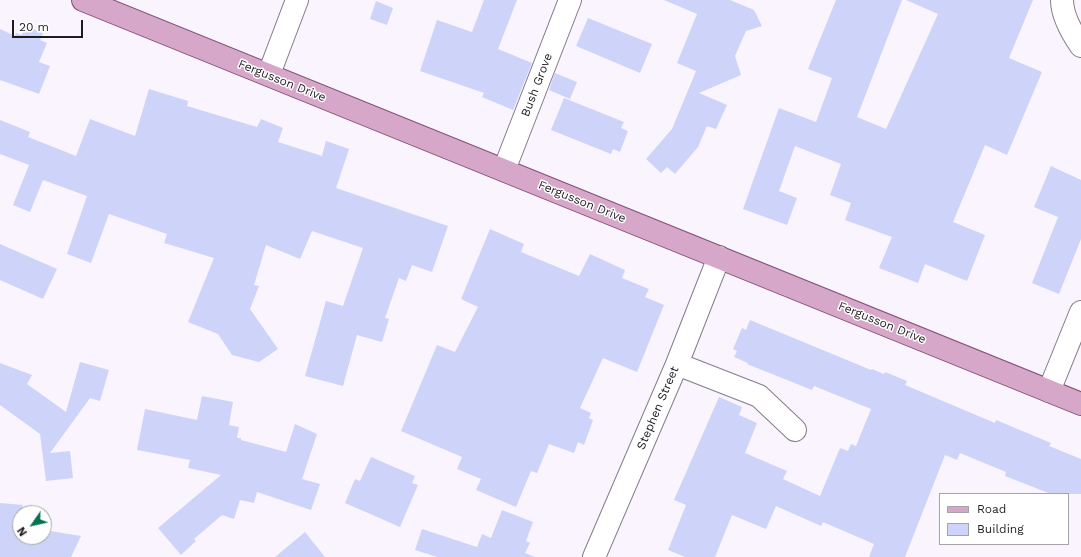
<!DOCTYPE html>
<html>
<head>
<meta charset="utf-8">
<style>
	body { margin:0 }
	#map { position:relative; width:1081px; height:557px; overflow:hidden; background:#f9f4fe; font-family:"Work Sans",sans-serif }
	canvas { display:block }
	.legend { position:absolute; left:939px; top:493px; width:130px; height:52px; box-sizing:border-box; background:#fff; border:1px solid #a5a4a6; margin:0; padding:5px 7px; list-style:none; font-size:12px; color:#1f1c21 }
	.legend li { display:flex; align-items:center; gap:8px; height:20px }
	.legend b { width:20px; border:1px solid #a5a4a6 }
	.north { position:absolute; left:12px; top:505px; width:40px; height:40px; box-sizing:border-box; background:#fff; border:1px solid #a5a4a6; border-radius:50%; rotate:236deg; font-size:11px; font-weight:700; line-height:16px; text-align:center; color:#1f1c21 }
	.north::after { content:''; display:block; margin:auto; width:14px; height:18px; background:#05744e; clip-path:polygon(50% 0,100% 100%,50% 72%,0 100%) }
	.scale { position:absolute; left:12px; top:20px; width:71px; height:18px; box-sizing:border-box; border:2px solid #1f1c21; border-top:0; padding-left:5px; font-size:12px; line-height:14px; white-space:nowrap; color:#1f1c21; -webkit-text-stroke:3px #fff; paint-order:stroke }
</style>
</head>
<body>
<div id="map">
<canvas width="1081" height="557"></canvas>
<ul class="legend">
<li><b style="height:5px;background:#d6a7c8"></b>Road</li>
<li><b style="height:11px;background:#ced3f9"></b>Building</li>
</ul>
<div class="north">N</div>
<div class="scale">20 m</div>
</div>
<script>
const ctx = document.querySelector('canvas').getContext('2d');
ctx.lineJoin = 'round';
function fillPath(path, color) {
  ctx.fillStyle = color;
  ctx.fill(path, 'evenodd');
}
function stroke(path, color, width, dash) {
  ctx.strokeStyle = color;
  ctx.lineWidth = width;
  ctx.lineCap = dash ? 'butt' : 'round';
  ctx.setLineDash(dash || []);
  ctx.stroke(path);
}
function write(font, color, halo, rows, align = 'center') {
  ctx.font = font + ' "Work Sans",sans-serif';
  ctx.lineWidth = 3;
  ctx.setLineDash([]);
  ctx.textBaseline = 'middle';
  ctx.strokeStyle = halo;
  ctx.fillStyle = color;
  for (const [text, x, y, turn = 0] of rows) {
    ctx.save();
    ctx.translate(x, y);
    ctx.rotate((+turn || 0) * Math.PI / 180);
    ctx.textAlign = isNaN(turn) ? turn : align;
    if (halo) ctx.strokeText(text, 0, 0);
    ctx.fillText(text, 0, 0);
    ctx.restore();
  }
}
const building = new Path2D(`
	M 484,0 L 517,0 L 498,49 L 532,63 L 513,110 L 482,97 L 484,93 L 420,71 L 437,20 L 472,32 Z
	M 664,0 L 730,0 L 754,10 L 762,26 L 746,31 L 735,56 L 741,75 L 699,93 L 727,105 L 716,129 L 707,126 L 698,147 L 675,174 L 667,167 L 661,173 L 646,159 L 672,129 L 696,71 L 677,63 L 697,14 Z
	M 836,0 L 902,0 L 857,117 L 886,129 L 938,14 L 906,0 L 1033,0 L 1009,58 L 1042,72 L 1007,155 L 985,145 L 953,222 L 985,235 L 967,281 L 925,264 L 918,283 L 879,268 L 892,237 L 845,220 L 851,203 L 830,195 L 841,164 L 795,146 L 779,191 L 797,198 L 787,225 L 743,209 L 779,108 L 816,122 L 832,78 L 808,69 Z
	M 376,1 L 393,8 L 387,25 L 370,19 Z
	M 588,18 L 652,44 L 640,73 L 576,46 Z
	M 25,26 L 43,33 L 40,40 L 47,43 L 39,62 L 50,66 L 39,94 L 0,80 L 0,29 L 15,36 L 16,33 L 22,35 Z
	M 555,73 L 577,82 L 570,99 L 549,90 Z
	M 149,89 L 188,101 L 187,106 L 257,127 L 261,119 L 283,128 L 278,142 L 322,156 L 326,141 L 349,149 L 336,188 L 448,226 L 432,272 L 412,265 L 406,281 L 399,278 L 385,318 L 389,319 L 382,342 L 357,335 L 343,386 L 305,376 L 326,301 L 343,306 L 363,248 L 312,231 L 300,259 L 266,245 L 254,285 L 259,286 L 250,309 L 278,349 L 259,362 L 232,355 L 218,334 L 188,322 L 214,258 L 164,243 L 167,234 L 109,214 L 91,263 L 67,254 L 87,196 L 43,180 L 30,212 L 13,205 L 29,165 L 0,154 L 0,120 L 30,132 L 28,137 L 76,156 L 90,119 L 135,136 Z
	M 564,98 L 624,122 L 621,128 L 628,131 L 620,152 L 613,149 L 611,154 L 551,130 Z
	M 1051,166 L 1081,180 L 1081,239 L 1059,294 L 1032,283 L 1058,217 L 1034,207 Z
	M 490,229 L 524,244 L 521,252 L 579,276 L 590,254 L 625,270 L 622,278 L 649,289 L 645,297 L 664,305 L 637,372 L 603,358 L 580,408 L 591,413 L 589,418 L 593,420 L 584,445 L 578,442 L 574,453 L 549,444 L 537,473 L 531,471 L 516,507 L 476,490 L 481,479 L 457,469 L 462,457 L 401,431 L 437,345 L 455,352 L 478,307 L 461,299 Z
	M 0,244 L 57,269 L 43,299 L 0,280 Z
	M 750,320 L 871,370 L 872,369 L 884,374 L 885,372 L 907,381 L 905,385 L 995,423 L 996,420 L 1051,443 L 1049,446 L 1081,459 L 1081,494 L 1051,494 L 1005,476 L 1006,472 L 960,453 L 957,460 L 945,455 L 905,557 L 869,557 L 874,544 L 823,522 L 821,526 L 776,506 L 766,529 L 732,515 L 715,557 L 685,557 L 668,550 L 686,505 L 674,500 L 719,397 L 742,407 L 739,415 L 757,423 L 745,453 L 787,471 L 783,479 L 820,496 L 840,448 L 848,451 L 851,444 L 856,446 L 871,409 L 814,386 L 812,390 L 747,364 L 748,363 L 734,357 L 737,351 L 733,349 L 742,328 L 746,330 Z
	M 80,362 L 109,370 L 100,401 L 90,398 L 50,453 L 70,451 L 73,478 L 46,481 L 40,434 L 0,405 L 0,363 L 32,375 L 27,384 L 66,412 Z
	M 202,396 L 233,402 L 229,425 L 239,427 L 237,438 L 241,438 L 241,440 L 286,452 L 295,424 L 317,434 L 302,479 L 320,484 L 311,510 L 257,492 L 254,503 L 240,500 L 234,519 L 222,515 L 194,539 L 196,541 L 181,555 L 158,528 L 221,475 L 188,468 L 190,460 L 137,450 L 145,409 L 197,420 Z
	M 371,457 L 415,476 L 412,483 L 418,485 L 400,527 L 345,503 L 355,479 L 360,481 Z
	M 0,503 L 23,505 L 15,525 L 20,526 L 20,537 L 44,537 L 44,530 L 81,536 L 71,557 L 0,557 Z
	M 502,510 L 533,522 L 526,541 L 530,543 L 525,553 L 535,557 L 437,557 L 415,550 L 422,529 L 477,547 L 482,534 L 491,538 Z
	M 305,532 L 325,557 L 275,557 Z`);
const minor = new Path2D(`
	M 1062,0 C 1062,16 1072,33 1081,46
	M 269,74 L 297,0
	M 504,170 L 570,0
	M 677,364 L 759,396 L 795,430
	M 1049,391 L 1081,312
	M 594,557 L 677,364 L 719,257`);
const major = new Path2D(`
	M 83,0 L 1081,404`);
const streetNames = [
	["Fergusson Drive",282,81,22],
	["Bush Grove",537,85,-69],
	["Fergusson Drive",582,202,22],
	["Fergusson Drive",882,323,22],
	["Stephen Street",658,408,-67]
];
fillPath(building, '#ced3f9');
stroke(minor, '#847c8b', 24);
stroke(major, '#845076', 24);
stroke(minor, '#fff', 22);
stroke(major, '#d6a7c8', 22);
write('12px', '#1f1c21', '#fff', streetNames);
</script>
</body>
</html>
